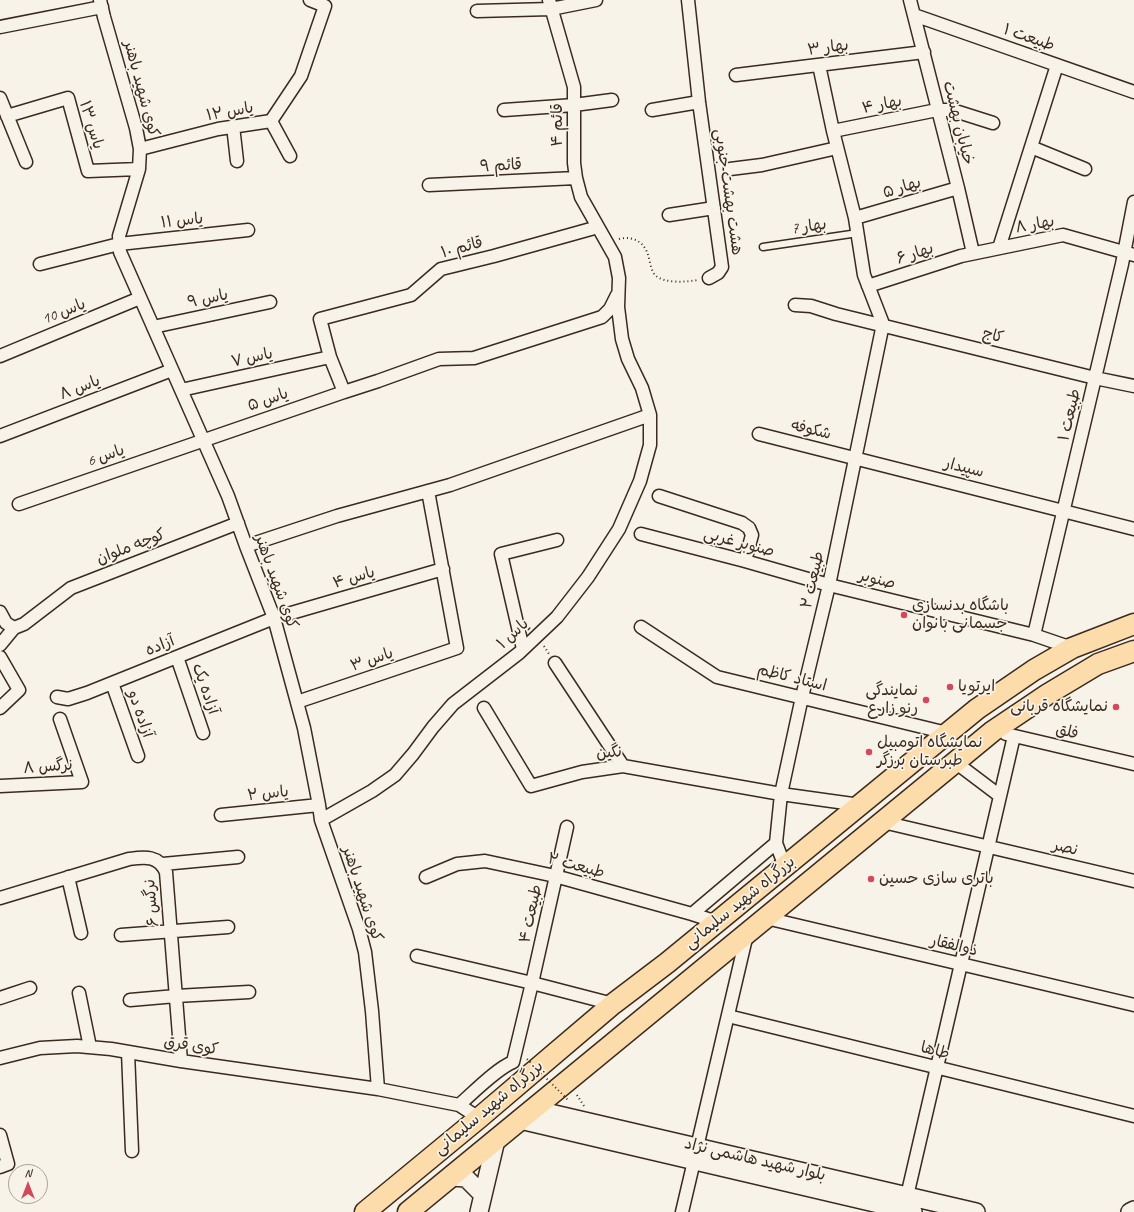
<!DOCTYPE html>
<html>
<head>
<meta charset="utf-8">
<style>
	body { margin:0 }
	#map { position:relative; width:1134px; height:1212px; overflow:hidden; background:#f7f3e8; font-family:Caveat,sans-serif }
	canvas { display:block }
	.north { position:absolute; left:8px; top:1164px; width:40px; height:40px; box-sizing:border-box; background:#f7f3e8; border:1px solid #aca397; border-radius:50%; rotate:0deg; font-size:11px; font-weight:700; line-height:16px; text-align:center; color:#3b2a1e }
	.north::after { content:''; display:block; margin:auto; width:14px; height:18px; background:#d1495b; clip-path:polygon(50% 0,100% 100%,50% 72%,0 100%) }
</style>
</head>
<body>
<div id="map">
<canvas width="1134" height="1212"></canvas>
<div class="north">N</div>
</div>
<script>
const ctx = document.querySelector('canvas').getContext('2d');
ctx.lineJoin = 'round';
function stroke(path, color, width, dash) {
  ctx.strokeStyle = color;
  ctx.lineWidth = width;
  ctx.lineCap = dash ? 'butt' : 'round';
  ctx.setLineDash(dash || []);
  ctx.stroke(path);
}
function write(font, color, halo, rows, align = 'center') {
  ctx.font = font + ' Caveat,"Playpen Sans Arabic",sans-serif';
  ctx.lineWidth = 3.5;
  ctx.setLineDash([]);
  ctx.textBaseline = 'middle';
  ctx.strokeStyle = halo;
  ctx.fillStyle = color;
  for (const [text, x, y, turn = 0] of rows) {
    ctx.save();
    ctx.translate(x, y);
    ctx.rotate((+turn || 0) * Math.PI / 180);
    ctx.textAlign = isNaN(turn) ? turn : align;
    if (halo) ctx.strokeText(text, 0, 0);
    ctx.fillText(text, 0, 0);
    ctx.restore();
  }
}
const path = new Path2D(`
	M 619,239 C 630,236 642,240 647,252 C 650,259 650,269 655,275 C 664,284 687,282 698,280
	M 544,646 L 549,654
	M 577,1095 L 584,1106`);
const service = new Path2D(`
	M 763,247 L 858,233`);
const minor = new Path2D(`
	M 100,0 L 104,17 L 136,128 L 140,149 L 139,169 L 119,236 L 120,252 L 228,496 L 246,546 L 274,618 L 304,728 L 319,805 L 321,820 L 359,929 L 365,952 L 372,1011 L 378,1089
	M 688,0 L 699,102 L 722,267 L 718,273 L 709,278
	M 910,0 L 958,188 L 973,253
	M 477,11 L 551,9 L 596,0
	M 914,15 L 1134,92
	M 0,27 L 102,7
	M 819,65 L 833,131 L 855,218 L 864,275 L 883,324
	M 736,75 L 924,52
	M 0,98 L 26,162
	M 504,110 L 574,105 L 612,100
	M 652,110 L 699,102
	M 7,116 L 68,98 L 88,171 L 139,169
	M 271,121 L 290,156
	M 233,126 L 237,161
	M 833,131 L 937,110 L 952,110 L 993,123
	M 1031,147 L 1085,169
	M 140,149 L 218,129 L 271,121 L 301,76 L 325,6 L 310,0
	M 730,169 L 762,165 L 837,148
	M 429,185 L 576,178
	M 669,215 L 714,208
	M 855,218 L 958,188
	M 598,227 L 494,256 L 441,269 L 411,295 L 320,319 L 330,357 L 344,392 L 378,381 L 439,359 L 474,358 L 602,317 L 610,309 L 617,295
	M 999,248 L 1057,65
	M 40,264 L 119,244 L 248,230
	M 868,286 L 961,256 L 1063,235 L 1134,255
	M 795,305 L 811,306 L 836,314 L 1095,378 L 1134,386
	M 153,327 L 270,302
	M 0,356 L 140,298
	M 181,390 L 330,357
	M 759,434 L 1134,529
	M 0,436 L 172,370
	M 659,496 L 742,523 L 749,528 L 752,535 L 745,561
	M 19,504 L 344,392
	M 641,534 L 745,561 L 829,585 L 1034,635 L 1072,648
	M 246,546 L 337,516 L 450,485 L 650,415
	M 0,612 L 6,623 L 14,628 L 24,624 L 71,588 L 238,523
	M 641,627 L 717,677 L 947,733
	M 1034,635 L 1122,264 L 1134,202
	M 0,645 L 14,628
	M 523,649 L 501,554 L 557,540
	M 0,657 L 19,690 L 0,708
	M 177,657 L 203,733
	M 555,663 L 623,766
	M 112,683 L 138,756
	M 57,697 L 68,699 L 87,693 L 274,618 L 443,569
	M 297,702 L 457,648 L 428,491
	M 484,708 L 531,786 L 582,772 L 623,766 L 781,794 L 860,805
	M 1006,734 L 1134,764
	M 955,762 L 1000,796
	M 0,786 L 82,782 L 60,719
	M 221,815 L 319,805
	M 321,820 L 372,791 L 395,775 L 413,754 L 433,727 L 453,704 L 519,653 L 557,617 L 588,577 L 619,529 L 640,481 L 650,445 L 650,415 L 642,388 L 628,359 L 622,339 L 618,307 L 619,278 L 615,257 L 581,197 L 576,178 L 574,163 L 574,87 L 549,0
	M 883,822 L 1134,881
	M 163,864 L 238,857
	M 785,867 L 776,843 L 781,794 L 802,697 L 829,585 L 883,324
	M 68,877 L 81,933
	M 426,877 L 457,864 L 485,861 L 555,876 L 692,914 L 717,922
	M 0,898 L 129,859 C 145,857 158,855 166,872 L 181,1061
	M 692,914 L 776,843
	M 766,918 L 1134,1005
	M 121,935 L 228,927
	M 417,956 L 532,983 L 613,1004
	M 79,993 L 90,1047
	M 0,998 L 30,988
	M 130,1000 L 176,996 L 249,992
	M 728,1016 L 1134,1116
	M 128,1052 L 132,1151
	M 0,1058 L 40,1048 L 77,1046 L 111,1049 L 181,1061 L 378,1089 L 459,1105 L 479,1118
	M 459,1105 C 474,1092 496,1069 513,1062 L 532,983 L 567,827
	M 0,1135 L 8,1164 L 0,1167
	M 697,1147 L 747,934
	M 907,1196 L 1014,736
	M 682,1212 L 694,1161`);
const secondary = new Path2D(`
	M 533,1109 L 976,1212
	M 520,1120 L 913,1212
	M 451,1177 L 466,1178 L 483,1195 L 496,1140
	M 479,1212 L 483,1195
	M 1130,1212 L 1134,1210`);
const trunk = new Path2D(`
	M 365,1212 L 479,1118 L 613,1004 L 667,963 L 977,709 L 1034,670 L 1072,648 L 1134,624
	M 408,1212 L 993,731 L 1048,694 L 1098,664 L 1134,651`);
const pathBridge = new Path2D(`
	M 527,1059 L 569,1101`);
const markers = [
	[904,615,4,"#d1495b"],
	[950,687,4,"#d1495b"],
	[926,700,4,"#d1495b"],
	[1116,707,4,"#d1495b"],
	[869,752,4,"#d1495b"],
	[871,879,4,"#d1495b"]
];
const streetNames = [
	["طبیعت ۱",1029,38,19],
	["بهار ۳",828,48,-7],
	["کوی شهید باهنر",141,89,75],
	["بهار ۴",882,105,-11],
	["یاس ۱۲",230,112,-10],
	["خیابان بهشت",958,123,76],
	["یاس ۱۳",91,125,73],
	["قائم ۴",558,125,-90],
	["قائم ۹",501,166,-3],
	["بهار ۵",902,188,-17],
	["هشت بهشت جنوبی",728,192,82],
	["یاس ۱۱",182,221,-6],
	["بهار ۸",1035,225,-10],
	["بهار 7",809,227,-8],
	["قائم ۱۰",462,248,-15],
	["بهار ۶",915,254,-18],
	["یاس ۹",208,299,-12],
	["یاس 10",64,312,-22],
	["کاج",993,336,14],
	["یاس ۷",252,358,-12],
	["یاس ۸",80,388,-21],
	["یاس ۵",268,400,-19],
	["طبیعت ۱",1070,415,-77],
	["شکوفه",811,430,14],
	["یاس 6",106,456,-19],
	["سپیدار",964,468,14],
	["صنوبر غربی",739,543,15],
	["کوچه ملوان",131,547,-21],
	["یاس ۴",354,578,-16],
	["طبیعت ۲",813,580,-77],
	["صنوبر",877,580,14],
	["کوی شهید باهنر",276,582,70],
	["یاس ۱",513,634,-42],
	["آزاده",160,646,-22],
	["یاس ۳",372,660,-19],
	["استاد کاظم",792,678,14],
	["آزاده یک",205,689,71],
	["آزاده دو",140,714,71],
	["فلق",1067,732,13],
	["نگین",609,753,-4],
	["نرگس ۸",48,767,-4],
	["یاس ۲",268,794,-6],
	["نصر",1065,848,13],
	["طبیعت ٣",576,866,15],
	["کوی شهید باهنر",362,894,72],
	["نرگس ۶",152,903,-95],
	["بزرگراه شهید سلیمانی",740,903,-39],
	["طبیعت ۴",531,914,-78],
	["ذوالفقار",954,946,13],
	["کوی قرق",191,1046,9],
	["طاها",935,1051,14],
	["بزرگراه شهید سلیمانی",489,1108,-40],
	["بلوار شهید هاشمی نژاد",755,1160,13]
];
const poiNames = [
	["باشگاه بدنسازی",912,606],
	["جسمانی بانوان",912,624],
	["ایرتویا",958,687],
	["نمایندگی",918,691,"right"],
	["رنو زارع",918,709,"right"],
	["نمایشگاه قربانی",1108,707,"right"],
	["نمایشگاه اتومبیل",877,743],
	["طبرستان برزگر",877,761],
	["باتری سازی حسین",879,879]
];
stroke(service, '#3b2a1e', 9);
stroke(minor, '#3b2a1e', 15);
stroke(secondary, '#3b2a1e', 20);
stroke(trunk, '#3b2a1e', 23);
stroke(path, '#3b2a1e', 2, [1, 3]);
stroke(service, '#f7f3e8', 6);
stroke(minor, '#f7f3e8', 12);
stroke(secondary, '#f7f3e8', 17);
stroke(trunk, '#fddcac', 20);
stroke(pathBridge, '#3b2a1e', 2, [1, 3]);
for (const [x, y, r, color] of markers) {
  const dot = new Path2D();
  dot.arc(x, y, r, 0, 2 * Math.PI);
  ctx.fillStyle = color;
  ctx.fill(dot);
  stroke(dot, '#f7f3e8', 1.5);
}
write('16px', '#3b2a1e', '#f7f3e8', streetNames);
write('16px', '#3b2a1e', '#f7f3e8', poiNames, 'left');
</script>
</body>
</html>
